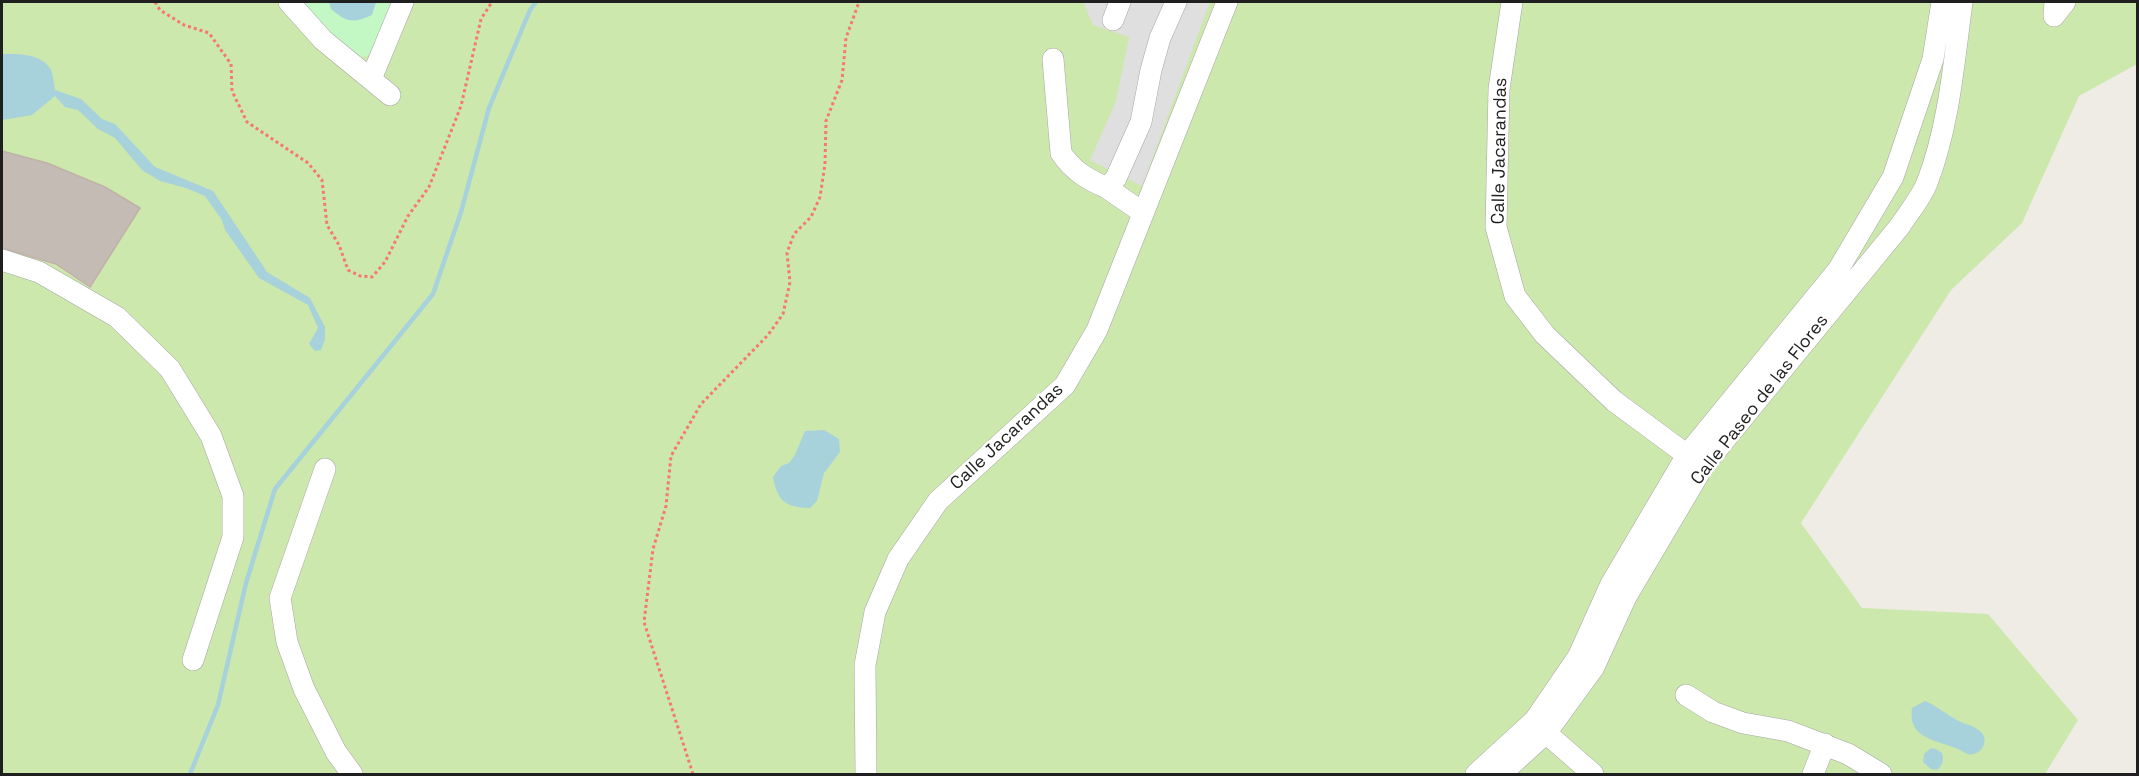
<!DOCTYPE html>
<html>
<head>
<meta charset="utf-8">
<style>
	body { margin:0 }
	#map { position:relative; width:2139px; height:776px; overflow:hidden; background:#efebe5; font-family:"Space Grotesk",sans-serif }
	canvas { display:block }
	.frame { position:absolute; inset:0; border:3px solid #1f1f1f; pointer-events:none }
</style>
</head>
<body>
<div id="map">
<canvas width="2139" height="776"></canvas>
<div class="frame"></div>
</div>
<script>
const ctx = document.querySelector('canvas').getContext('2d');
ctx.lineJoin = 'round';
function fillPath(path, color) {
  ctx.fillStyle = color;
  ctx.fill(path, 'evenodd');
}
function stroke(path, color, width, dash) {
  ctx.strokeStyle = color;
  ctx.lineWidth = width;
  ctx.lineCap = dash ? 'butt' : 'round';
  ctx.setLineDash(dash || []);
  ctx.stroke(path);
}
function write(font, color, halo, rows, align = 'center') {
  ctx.font = font + ' "Space Grotesk",sans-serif';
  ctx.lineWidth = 5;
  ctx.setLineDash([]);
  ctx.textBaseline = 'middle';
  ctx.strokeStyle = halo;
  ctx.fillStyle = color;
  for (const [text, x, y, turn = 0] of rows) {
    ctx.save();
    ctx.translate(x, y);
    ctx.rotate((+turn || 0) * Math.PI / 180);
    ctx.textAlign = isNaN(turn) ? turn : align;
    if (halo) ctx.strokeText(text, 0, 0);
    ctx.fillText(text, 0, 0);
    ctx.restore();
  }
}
const grass = new Path2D(`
	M 2,2 L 2137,2 L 2137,64 L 2079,96 L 2022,223 L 1951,290 L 1801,523 L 1862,608 L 1988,614 L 2078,720 L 2045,774 L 2,774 Z`);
const park = new Path2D(`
	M 300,2 L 395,2 L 375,50 L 367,56 L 358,57 L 346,50 Z`);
const parking = new Path2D(`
	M 1083,2 L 1210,2 L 1142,186 L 1090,160 L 1116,101 L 1129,37 L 1093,25 Z`);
const water = new Path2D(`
	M 329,2 L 376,2 L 372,15 C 352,24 347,22 331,9 Z
	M 2,54 C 18,54 42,53 51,70 C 53,75 54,84 55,90 L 81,99 L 102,119 L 115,124 L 155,167 L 213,191 L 267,272 L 310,298 L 325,327 L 325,339 L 321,350 L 315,351 L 309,344 L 318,328 L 308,305 L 259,278 L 225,230 L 222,220 L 205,196 L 186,188 L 160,181 L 142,170 L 115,138 L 98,129 L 78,110 L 65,107 L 55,96 L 32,115 L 2,120 Z
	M 824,430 L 839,439 L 840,452 L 824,473 L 817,501 L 810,508 C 785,507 778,502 773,477 L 781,466 L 789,463 L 795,455 L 805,431 Z
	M 1925,701 C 1937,706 1946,714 1957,720 C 1964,724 1975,726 1981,732 C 1988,739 1984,751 1974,754 C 1967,756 1963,751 1958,749 C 1937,740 1907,739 1912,708 Z
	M 1931,748 L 1936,749 L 1942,753 C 1944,761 1943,765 1937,770 L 1931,769 L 1923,762 L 1924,754 Z`);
const stream = new Path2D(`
	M 190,774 L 218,705 L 246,583 L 275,489 L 433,294 L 461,212 L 489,108 L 530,10 L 536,2`);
const building = new Path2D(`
	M 2,151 L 47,163 L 105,187 L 140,208 L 90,287 L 56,264 L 2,248 Z`);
const path = new Path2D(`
	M 155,2 L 160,10 L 184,25 L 209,33 L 231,64 L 232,91 L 247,122 L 308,163 L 322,180 L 327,225 L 339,245 L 348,270 L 360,276 L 372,277 L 385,262 L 408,216 L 429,187 L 461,106 L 481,19 L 492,2
	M 693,774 L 644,622 L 653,549 L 666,506 L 671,456 L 701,404 L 768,335 L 783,314 L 790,282 L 787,253 L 794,234 L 811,217 L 820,197 L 825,164 L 826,121 L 842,80 L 846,38 L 859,2`);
const minor = new Path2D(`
	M 289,2 L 323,40 L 390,95
	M 1512,2 L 1499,89 L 1496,227 L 1515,296 L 1545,335 L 1614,401 L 1687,455 L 1698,462
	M 2055,2 L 2054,16 L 2065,2
	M 1113,20 L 1120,2
	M 1053,59 L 1061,153 C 1073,171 1087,179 1107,188
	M 371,79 L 403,2
	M 1142,212 L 1107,188 L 1116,178 L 1141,122 L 1151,70 L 1160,38 L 1176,2
	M 2,260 L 39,272 L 117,317 L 170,369 L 211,436 L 233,496 L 233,537 L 193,660
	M 325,469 L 280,598 L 287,642 L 304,689 L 336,752 L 352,774
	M 1686,695 L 1713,712 L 1743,723 L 1788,731 L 1848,754 L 1881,774
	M 1537,723 L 1546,733 L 1593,774
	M 866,774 L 865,665 L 875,612 L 898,559 L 938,501 L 1065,385 L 1097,330 L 1227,2
	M 1476,774 L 1535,720 L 1578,657 L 1611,584 L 1687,455 L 1838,270 L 1893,177 L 1933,59 L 1942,2
	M 1501,774 L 1546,733 L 1594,667 L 1626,597 L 1704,465 L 1900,226 C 1909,212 1921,198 1927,183 C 1949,126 1954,62 1962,2
	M 1813,774 L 1825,744`);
const streetNames = [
	["Calle Jacarandas",1500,151,-89],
	["Calle Paseo de las Flores",1760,400,-52],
	["Calle Jacarandas",1007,437,-43]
];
fillPath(grass, '#cce8ac');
fillPath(park, '#c3f8c5');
fillPath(parking, '#dfdfdf');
fillPath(water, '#a7d2dc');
stroke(stream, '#a7d2dc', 4.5);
fillPath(building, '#c4bbb5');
stroke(building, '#c1b2a8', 1.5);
stroke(minor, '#a6a6a6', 22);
stroke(path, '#f6786f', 3, [3, 3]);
stroke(minor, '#fff', 21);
write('18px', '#1f1f1f', '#fff', streetNames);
</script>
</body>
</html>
